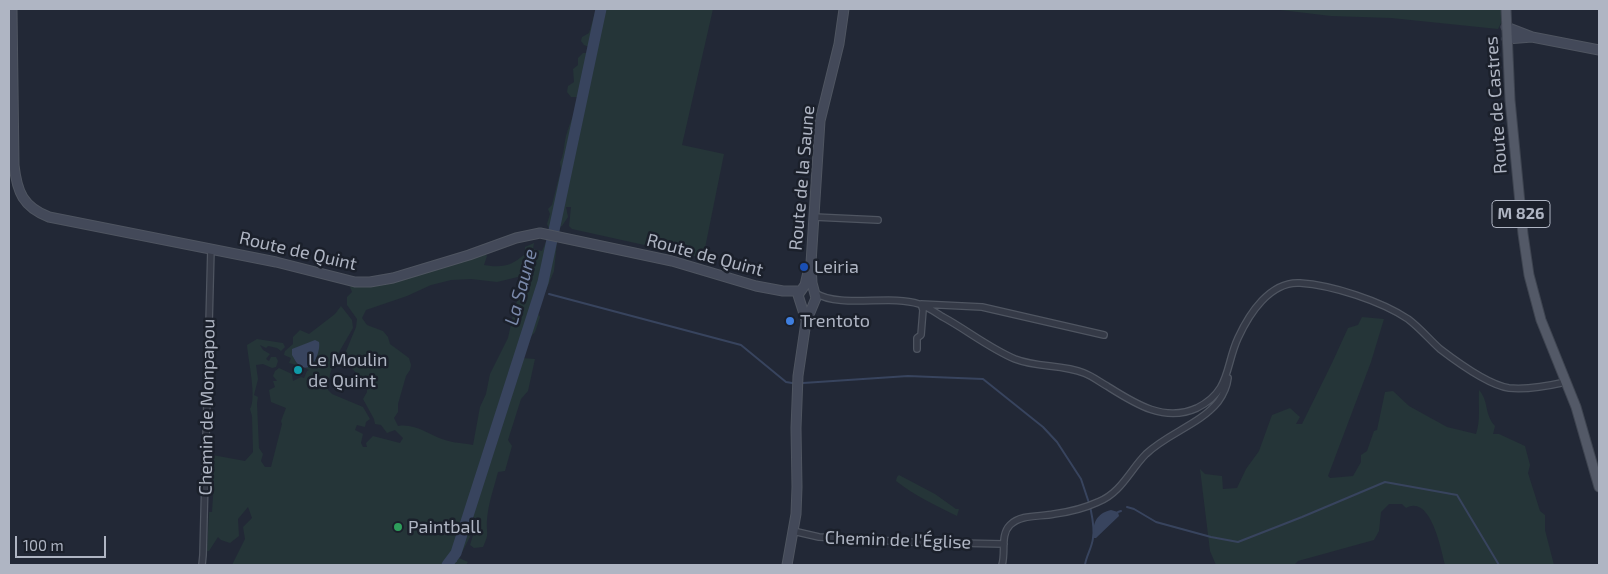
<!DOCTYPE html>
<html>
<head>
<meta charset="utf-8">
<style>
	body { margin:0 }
	#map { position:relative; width:1608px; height:574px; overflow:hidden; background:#222836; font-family:"Exo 2",sans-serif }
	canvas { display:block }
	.frame { position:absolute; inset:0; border:10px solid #afb5c3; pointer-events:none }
	.scale { position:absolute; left:15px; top:536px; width:91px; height:22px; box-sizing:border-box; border:2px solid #afb5c3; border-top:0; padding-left:6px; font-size:15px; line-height:18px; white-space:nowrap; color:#afb5c3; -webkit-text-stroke:4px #1b202b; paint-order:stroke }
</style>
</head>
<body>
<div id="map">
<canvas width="1608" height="574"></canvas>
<div class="frame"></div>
<div class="scale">100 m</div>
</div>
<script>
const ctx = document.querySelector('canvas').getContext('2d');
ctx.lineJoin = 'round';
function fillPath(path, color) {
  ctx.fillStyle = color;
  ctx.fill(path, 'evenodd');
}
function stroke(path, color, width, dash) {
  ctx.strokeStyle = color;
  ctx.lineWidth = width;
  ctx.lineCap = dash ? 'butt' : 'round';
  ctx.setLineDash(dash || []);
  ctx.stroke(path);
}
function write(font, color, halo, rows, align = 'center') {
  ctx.font = font + ' "Exo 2",sans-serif';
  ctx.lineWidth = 5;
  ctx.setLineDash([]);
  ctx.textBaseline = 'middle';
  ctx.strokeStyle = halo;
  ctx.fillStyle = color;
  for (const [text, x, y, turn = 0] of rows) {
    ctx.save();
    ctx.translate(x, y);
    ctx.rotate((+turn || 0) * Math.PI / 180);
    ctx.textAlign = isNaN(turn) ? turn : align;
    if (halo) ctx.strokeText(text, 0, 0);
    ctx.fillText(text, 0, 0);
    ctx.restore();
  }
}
const green = new Path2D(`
	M 596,9 L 713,9 L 682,145 L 724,154 L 703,258 L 572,229 L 569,226 L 571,207 L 566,207 L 568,217 L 562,226 L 550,231 L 547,224 L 550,214 L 548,209 L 552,205 L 561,169 L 560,162 C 564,156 564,143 566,136 C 570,122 576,110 579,97 L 571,97 L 567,92 L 568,86 L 574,82 L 573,69 L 578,65 L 578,58 L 583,53 L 587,53 L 589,47 L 584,45 L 581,41 L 582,37 L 589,33 Z
	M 1272,9 L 1503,9 L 1502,21 L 1498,29 L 1391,18 L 1331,16 Z
	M 547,239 L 557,242 L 554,271 L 537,312 L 540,317 L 535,332 L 526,342 L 522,358 L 535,359 L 528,391 L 521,399 L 508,440 L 512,446 L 505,471 L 498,472 C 494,488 488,504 487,520 C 486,534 490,532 483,547 L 474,548 L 470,545 L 474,532 L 479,530 L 475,519 L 470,537 L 459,558 L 468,562 L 466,565 L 232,565 L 245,539 L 243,527 L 252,518 L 248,507 L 238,519 L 239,536 L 230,543 L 221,540 L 218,537 L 209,551 L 207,551 L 209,512 L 212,512 L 214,481 L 206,479 L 207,454 L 245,461 L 253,452 L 252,416 L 250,409 C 257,398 248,360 247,345 L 257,339 L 283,343 L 285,347 L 281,351 L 277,348 L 268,346 L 266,348 L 260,345 L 263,350 L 270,354 L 266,359 L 269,361 L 271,357 L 276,357 L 278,361 L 276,367 L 272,368 L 263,364 L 256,365 L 258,379 L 254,395 L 258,397 L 257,403 L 259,448 L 263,454 L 261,461 L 265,467 L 271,467 L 282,424 L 281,421 L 286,408 L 271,402 L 269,390 L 275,387 L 273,381 L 277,381 L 273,376 L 275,371 L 279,368 L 292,374 L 293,381 L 301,377 L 304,378 L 307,371 L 309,370 L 305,368 L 311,366 L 294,359 L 300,366 L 289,363 L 291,358 L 284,355 L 285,351 L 293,344 L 293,337 L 300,330 L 309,334 L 335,314 L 341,306 L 352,320 L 353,328 L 335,359 L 330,374 L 328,390 L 332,394 L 363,407 L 370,419 L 366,422 L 365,427 L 357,425 L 355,430 L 363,434 L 361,443 L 363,447 L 367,447 L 366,443 L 373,436 L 400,443 L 403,438 L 395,430 L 387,433 L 381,425 L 375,424 L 374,419 L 363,399 L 367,392 L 367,383 L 349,366 L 344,356 L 356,327 L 357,319 L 347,305 L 347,297 L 352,292 L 350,287 L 353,284 L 440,269 L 446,263 L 485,253 L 487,256 L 484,265 C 503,268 511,266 525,254 L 525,247 L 534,243 L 533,249 L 542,251 ZM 522,276 L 524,281 L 514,310 L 508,338 L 490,374 L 486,394 L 480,407 L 473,445 C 463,443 452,443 442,439 C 428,434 414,423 398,426 L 394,418 L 398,412 L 398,404 L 406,376 L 410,370 L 411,365 L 409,358 L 390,344 L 388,337 L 383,331 L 367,325 L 362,318 L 366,310 L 407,296 L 431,285 L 451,280 L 471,279 L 497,282 Z
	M 1362,317 L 1384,319 L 1371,362 L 1328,476 L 1330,478 L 1353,476 L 1361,462 L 1361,455 L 1367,451 L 1374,431 L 1377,430 L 1385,392 L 1393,391 L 1409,406 L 1447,427 L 1476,434 C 1481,419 1478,405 1479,390 C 1489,401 1484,414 1495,426 L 1493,434 L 1499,434 L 1525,446 L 1530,465 L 1528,473 L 1540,511 L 1545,515 L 1545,530 L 1554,565 L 1445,565 C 1441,550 1431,494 1406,508 L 1402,504 L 1389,504 L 1381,512 L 1379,531 L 1374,540 L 1298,561 L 1294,565 L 1216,565 L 1210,551 L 1200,469 L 1205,474 L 1222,476 L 1223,489 L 1237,488 L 1246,469 L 1259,451 L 1272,415 L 1290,408 L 1300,417 L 1296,424 L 1302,424 L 1332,363 L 1348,328 L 1358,325 Z
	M 899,475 L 935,494 L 956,509 L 959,509 L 957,516 C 935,505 915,496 896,481 L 897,477 Z`);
const water = new Path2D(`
	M 315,340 L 319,342 C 321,351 312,376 299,365 C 296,363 294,358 292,355 L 292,349 Z
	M 1111,510 L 1118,512 L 1119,516 L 1096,538 L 1093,538 C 1093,524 1095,514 1111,510 Z`);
const stream = new Path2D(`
	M 540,292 L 543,293
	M 549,294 L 741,345 L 786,382 L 792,383
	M 803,383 L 908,376 L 983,379 L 1043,427 L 1057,442 L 1081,479 L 1089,503
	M 1127,507 L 1134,509 L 1156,522 L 1211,537 L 1238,542 L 1302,517 L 1385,482 L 1457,495 L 1499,565
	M 1118,512 L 1121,511
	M 454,556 L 456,561
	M 1085,565 C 1086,556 1092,548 1093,538 C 1095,528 1092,516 1090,506`);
const river = new Path2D(`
	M 447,565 L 456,553 L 543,282 L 601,9`);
const street = new Path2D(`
	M 814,217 L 878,220
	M 815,293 C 842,309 889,294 919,304 C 928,307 935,312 943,317 C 967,330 989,348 1015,359 C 1038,368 1062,364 1084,373 C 1092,376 1100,382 1107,386 C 1134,403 1164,423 1197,408 C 1231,391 1225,366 1238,338 C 1249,314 1270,281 1300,283 C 1332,285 1381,301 1408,319 C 1420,328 1429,339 1440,349 C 1457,362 1488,385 1509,388 C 1527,390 1548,386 1566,382
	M 917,349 L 917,338 L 921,335 L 923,310 L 921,304 L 982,307 L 1104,335
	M 793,531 L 819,537 L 910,542 L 1004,544
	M 202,565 L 203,555 L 211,248
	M 1002,565 C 1006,552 1000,535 1010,525 C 1021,514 1040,517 1054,514 C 1069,512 1085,508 1098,502 C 1121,493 1130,470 1146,454 C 1168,433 1199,425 1218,402 C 1223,395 1227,387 1228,378`);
const secondary = new Path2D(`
	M 12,9 L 14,165 C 17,192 23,207 49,217 L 276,262 L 355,282 L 370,282 L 393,278 L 469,255 L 516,238 L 540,233 L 672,261 L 756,286 L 783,291 L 800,291
	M 1506,27 L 1532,37 L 1599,50
	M 1507,39 L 1532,37
	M 806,320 L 798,295 L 805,285 L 808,272
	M 787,565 L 796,514 L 797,487 L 796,428 L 798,376 L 806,322 L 816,298 L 812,283 L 811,263 L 820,121 L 839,44 L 844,9`);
const primary = new Path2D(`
	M 1506,9 L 1510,100 L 1523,234 L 1529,275 L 1541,320 L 1576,407 L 1599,487`);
const markers = [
	[804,267,5,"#1a4fb4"],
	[790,321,5,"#3f7fe0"],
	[298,370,5,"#0f9aa8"],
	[398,527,5,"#2e9e5b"]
];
const shields = [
	[1521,214,58]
];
const shieldNames = [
	["M 826",1521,214]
];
const streetNames = [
	["Route de Castres",1496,105,-94],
	["Route de la Saune",802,178,-85],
	["Route de Quint",298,251,13],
	["Route de Quint",705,255,15],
	["Chemin de Monpapou",207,407,-89],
	["Chemin de l'Église",898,540,2]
];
const poiNames = [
	["Leiria",814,267],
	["Trentoto",800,321],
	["Le Moulin",308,360],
	["de Quint",308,381],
	["Paintball",408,527]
];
const waterNames = [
	["La Saune",521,287,-75]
];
fillPath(green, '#253538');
fillPath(water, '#38445e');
stroke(stream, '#38445e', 2);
stroke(river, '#38445e', 11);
stroke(street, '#4f5561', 8);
stroke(secondary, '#4f5561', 11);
stroke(primary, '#3e4450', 11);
stroke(street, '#353a47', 5.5);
stroke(secondary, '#434959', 9);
stroke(primary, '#535967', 9);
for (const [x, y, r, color] of markers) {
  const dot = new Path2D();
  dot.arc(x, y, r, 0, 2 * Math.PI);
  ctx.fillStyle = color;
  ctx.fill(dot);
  stroke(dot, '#1b202b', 2);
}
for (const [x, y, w] of shields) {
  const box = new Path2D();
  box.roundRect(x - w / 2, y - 13.5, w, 27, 4);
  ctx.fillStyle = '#1b202b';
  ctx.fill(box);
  stroke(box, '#afb5c3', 1);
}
write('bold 16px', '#afb5c3', null, shieldNames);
write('18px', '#afb5c3', '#1b202b', streetNames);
write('18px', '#afb5c3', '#1b202b', poiNames, 'left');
write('italic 19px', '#7a89aa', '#1b202b', waterNames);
</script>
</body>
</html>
